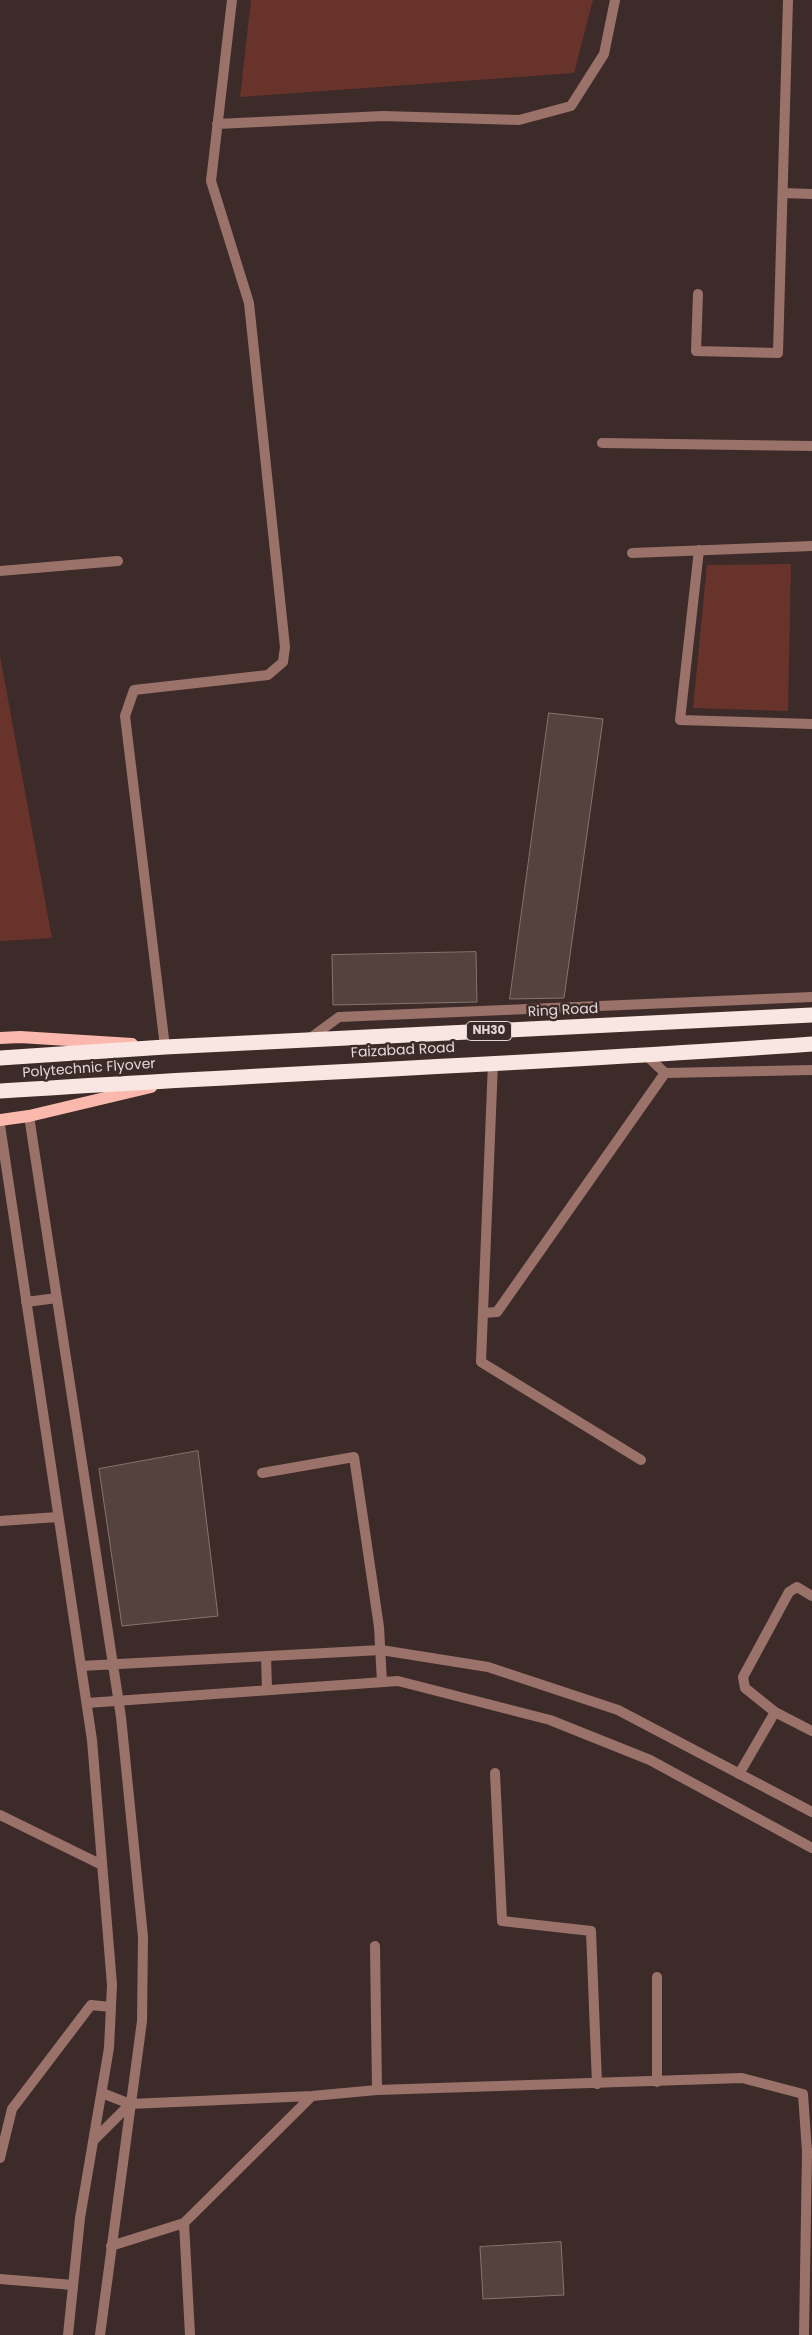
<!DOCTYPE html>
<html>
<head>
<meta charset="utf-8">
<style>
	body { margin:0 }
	canvas { display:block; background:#3c2b28 }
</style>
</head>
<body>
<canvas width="812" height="2335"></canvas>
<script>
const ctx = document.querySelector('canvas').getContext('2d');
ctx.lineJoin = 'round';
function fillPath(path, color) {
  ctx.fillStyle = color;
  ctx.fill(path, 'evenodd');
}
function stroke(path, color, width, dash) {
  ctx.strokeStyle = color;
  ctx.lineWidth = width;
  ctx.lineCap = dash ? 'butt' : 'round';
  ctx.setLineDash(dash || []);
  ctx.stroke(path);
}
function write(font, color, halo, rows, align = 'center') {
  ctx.font = font + ' Poppins,sans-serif';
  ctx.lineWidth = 5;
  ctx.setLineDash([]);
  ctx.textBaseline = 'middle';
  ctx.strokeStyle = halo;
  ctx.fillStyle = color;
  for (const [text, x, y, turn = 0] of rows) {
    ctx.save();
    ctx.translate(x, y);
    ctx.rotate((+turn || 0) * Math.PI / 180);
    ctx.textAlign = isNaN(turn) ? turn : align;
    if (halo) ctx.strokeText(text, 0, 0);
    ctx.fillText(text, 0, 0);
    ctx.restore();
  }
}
const green = new Path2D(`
	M 251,0 L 593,0 L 574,73 L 240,97 Z
	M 791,564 L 788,711 L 693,708 L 707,565 Z
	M 0,656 L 52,938 L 0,941 Z`);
const building = new Path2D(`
	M 549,713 L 603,719 L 564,998 L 510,999 Z
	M 476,952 L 477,1002 L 333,1005 L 332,955 Z
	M 198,1451 L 218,1616 L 122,1626 L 99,1469 Z
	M 561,2242 L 564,2295 L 483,2299 L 480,2247 Z`);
const lane = new Path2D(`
	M 783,193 L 812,194
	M 698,294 L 696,351 L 778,353 L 788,0
	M 262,1473 L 354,1457 L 379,1627 L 382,1682
	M 775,1712 L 812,1731
	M 495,1773 L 502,1921 L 591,1931 L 597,2084
	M 739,1774 L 775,1712 L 745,1688 L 743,1677 L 789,1592 L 797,1587 L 812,1596
	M 375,1946 L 377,2090
	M 657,1977 L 657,2082
	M 130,2104 L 312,2096 L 377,2090 L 742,2078 L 803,2094 L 807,2152
	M 0,2158 L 12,2109 L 91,2005 L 111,2007
	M 184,2223 L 190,2335
	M 111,2246 L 184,2223 L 312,2096
	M 0,2279 L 73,2285
	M 804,2335 L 807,2152 L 812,2153`);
const street = new Path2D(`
	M 217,124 L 383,116 L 519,120 L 571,106 L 604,54 L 615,0
	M 602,443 L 812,446
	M 699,550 L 680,720 L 812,724
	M 632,553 L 812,546
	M 0,571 L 118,561
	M 309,1039 L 339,1017 L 812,997
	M 165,1047 L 125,716 L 134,690 L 268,675 L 283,662 L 285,647 L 249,303 L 211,181 L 232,0
	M 647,1056 L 665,1073 L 812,1070
	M 493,1062 L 481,1362 L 641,1460
	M 29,1116 L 121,1717 L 143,1937 L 142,2021 L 100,2335
	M 0,1125 L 92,1740 L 112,1985 L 109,2048 L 80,2218 L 68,2335
	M 26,1302 L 57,1298
	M 483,1313 L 497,1312 L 665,1073
	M 0,1521 L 58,1517
	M 266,1656 L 267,1689
	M 81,1666 L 381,1650 L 488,1667 L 618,1710 L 812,1812
	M 87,1703 L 398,1681 L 550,1720 L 650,1760 L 812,1848
	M 0,1815 L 102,1865
	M 94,2140 L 130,2104 L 102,2093`);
const primary = new Path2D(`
	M 0,1038 L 20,1037 L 132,1044
	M 0,1120 L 29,1116 L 151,1087`);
const highway = new Path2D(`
	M 0,1058 L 165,1047 L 812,1015
	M 0,1091 C 271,1073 542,1064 812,1044`);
const shields = [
	[489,1031,45]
];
const shieldNames = [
	["NH30",489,1031]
];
const streetNames = [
	["Ring Road",563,1011,-3],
	["Faizabad Road",403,1051,-3],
	["Polytechnic Flyover",89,1069,-4]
];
fillPath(green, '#67332a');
fillPath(building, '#54423f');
stroke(building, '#87736f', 1);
stroke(lane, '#9a726a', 10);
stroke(street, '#9a726a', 10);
stroke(primary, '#fab9ac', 12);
stroke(highway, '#f9e5e1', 15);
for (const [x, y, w] of shields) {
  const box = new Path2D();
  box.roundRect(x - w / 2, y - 9.5, w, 19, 4);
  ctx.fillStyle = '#3c2b28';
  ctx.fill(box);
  stroke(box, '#e3d8d6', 1);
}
write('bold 12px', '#e3d8d6', null, shieldNames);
write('14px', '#e3d8d6', '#3c2b28', streetNames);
</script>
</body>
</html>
